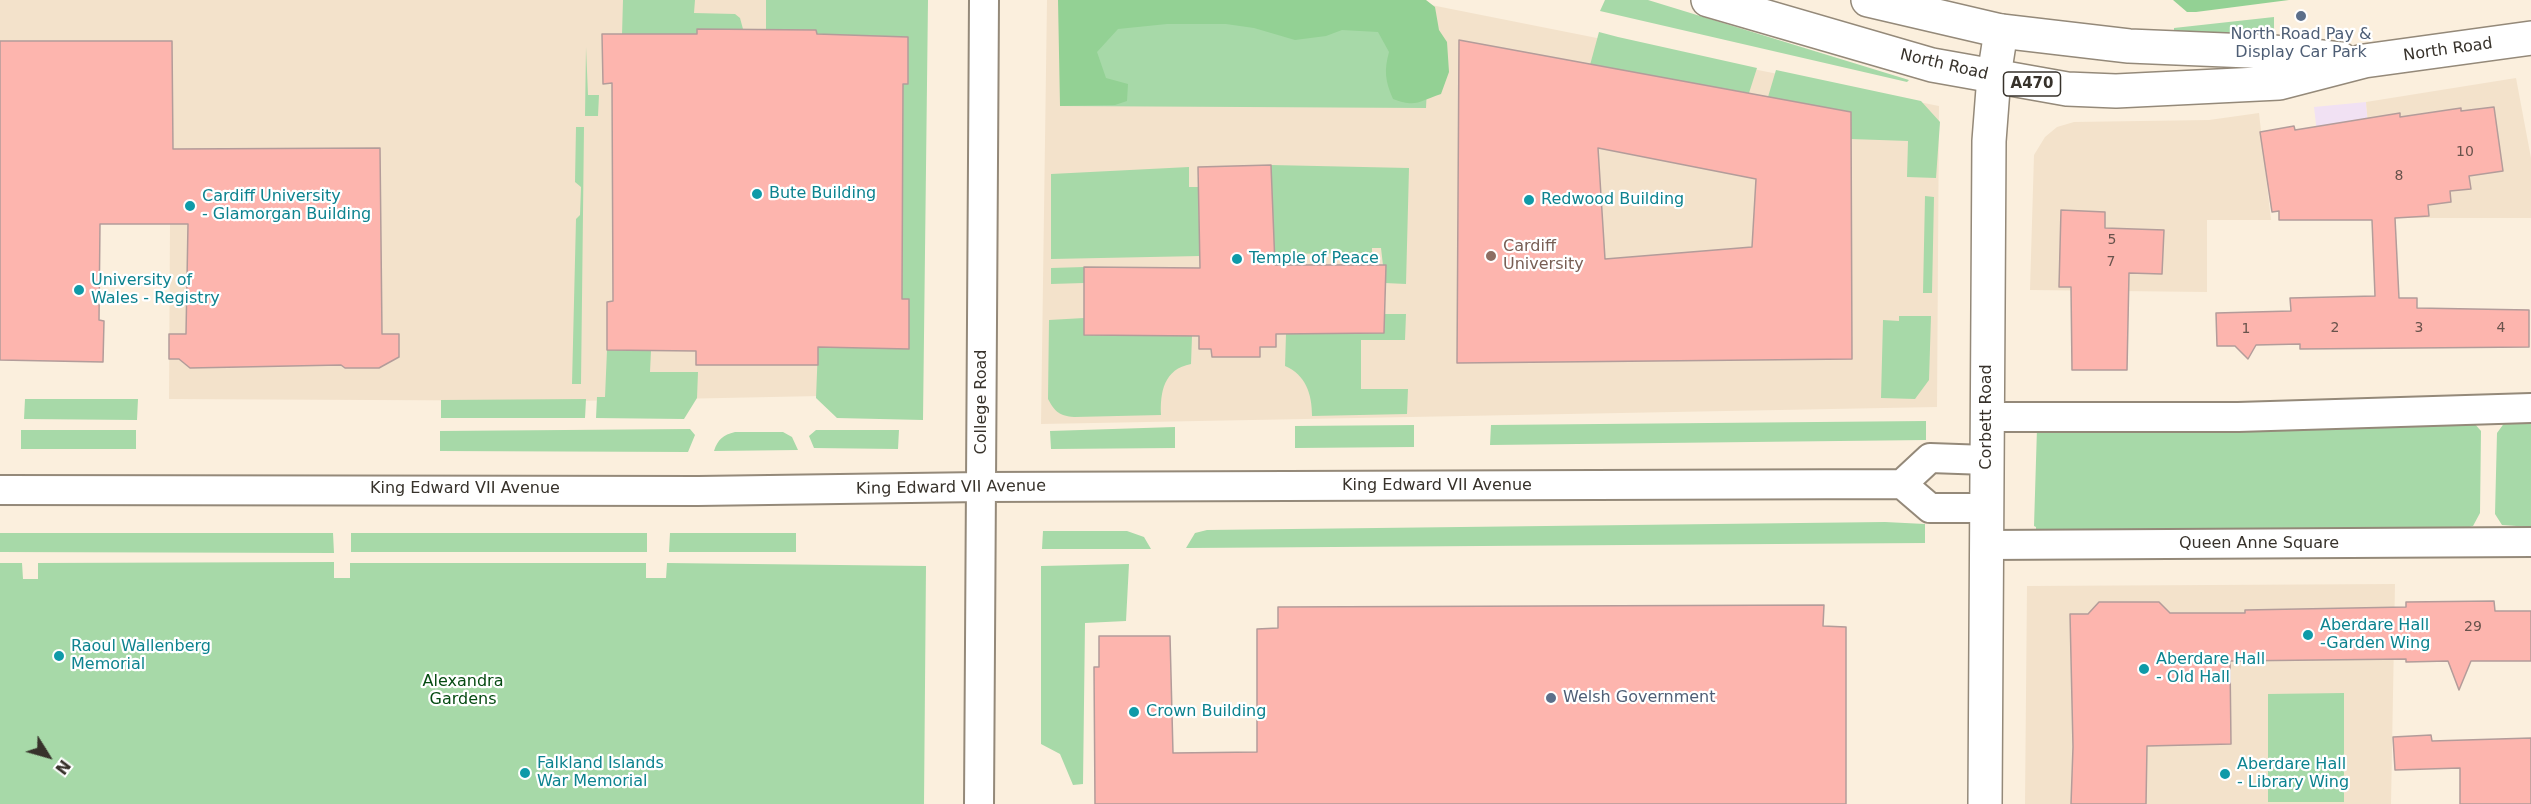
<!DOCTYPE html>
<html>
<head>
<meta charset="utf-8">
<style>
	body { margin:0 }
	#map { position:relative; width:2531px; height:804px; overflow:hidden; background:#fbefdd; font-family:"DejaVu Sans",sans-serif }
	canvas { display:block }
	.north { position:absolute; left:18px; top:726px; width:60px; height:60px; -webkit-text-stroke:4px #fff; paint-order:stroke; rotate:127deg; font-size:16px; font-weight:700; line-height:24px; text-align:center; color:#37322b }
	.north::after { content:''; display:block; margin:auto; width:21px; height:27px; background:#37322b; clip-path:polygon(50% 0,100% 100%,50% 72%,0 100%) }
</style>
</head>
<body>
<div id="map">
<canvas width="2531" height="804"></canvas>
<div class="north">N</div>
</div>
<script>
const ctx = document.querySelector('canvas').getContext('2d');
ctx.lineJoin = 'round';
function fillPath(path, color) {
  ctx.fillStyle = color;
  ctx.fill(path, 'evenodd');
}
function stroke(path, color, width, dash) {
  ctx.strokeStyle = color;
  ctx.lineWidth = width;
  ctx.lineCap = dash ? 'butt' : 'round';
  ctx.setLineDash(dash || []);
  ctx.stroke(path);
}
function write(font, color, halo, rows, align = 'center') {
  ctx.font = font + ' "DejaVu Sans",sans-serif';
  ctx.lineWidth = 4.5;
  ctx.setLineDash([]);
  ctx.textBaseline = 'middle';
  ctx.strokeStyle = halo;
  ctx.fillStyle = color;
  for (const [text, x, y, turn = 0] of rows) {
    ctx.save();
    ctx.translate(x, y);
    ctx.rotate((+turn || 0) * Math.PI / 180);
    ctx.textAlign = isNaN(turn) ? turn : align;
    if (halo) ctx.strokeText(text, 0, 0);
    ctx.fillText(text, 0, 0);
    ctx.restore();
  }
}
const commercial = new Path2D(`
	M 2366,102 L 2377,218 L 2327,220 L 2314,107 Z`);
const built = new Path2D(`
	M 0,0 L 923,0 L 919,394 L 575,401 L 169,399 L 170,224 L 0,222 Z
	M 1047,0 L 1383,0 L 1431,5 L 1939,106 L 1937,407 L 1041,424 Z
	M 2516,78 L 2531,158 L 2531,218 L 2377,218 L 2366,102 Z
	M 2259,113 L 2271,220 L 2207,220 L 2207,292 L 2030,290 L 2034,155 L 2045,137 L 2057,127 L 2074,122 L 2209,120 Z
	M 2395,584 L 2391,804 L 2025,804 L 2027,586 Z`);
const green = new Path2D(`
	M 623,0 L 695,0 L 694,13 L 735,14 L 740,18 L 743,29 L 697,29 L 697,34 L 622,35 Z
	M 766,0 L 928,0 L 923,420 L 837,418 L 816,398 L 818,347 L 909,349 L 909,299 L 902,299 L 903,84 L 908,84 L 908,37 L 817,34 L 816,30 L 766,29 Z
	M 1067,0 L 1431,5 L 1426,108 L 1060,106 Z
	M 1605,0 L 1648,0 L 1909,80 L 1907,82 L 1600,11 Z
	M 2274,17 L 2274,36 L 2174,33 L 2174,28 Z
	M 1599,32 L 1618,37 L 1757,68 L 1749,93 L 1590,65 Z
	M 586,47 L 588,95 L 599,95 L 598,116 L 585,116 Z
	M 1776,70 L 1921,101 L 1940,122 L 1936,178 L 1907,177 L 1908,141 L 1851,139 L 1851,112 L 1768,97 Z
	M 576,127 L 584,127 L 581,384 L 572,384 L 576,219 L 580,215 L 581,187 L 575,182 Z
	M 1271,165 L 1409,168 L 1406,284 L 1385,283 L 1381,248 L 1372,248 L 1372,253 L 1274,254 Z
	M 1189,167 L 1189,187 L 1198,187 L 1200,256 L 1051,259 L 1051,174 Z
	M 1925,196 L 1934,197 L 1932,293 L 1923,293 Z
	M 1084,267 L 1084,283 L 1051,284 L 1051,268 Z
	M 1384,314 L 1406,314 L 1405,340 L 1361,340 L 1361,389 L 1408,389 L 1407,414 L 1312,416 C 1312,394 1306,375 1285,366 L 1286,334 L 1384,333 Z
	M 1899,316 L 1931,316 L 1929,380 L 1915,399 L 1881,398 L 1883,320 L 1899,321 Z
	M 1084,318 L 1192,336 L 1191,364 C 1164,369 1160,392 1161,415 L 1074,417 C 1060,416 1055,412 1048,399 L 1049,320 Z
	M 607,350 L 651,351 L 650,372 L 698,372 L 697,398 L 684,419 L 596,418 L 597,397 L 605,397 Z
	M 25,399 L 138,399 L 137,420 L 24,419 Z
	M 586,399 L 585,418 L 441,418 L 441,400 Z
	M 1926,421 L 1926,440 L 1490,445 L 1491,425 Z
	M 2505,422 L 2531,422 L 2531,527 L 2502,525 L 2495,514 L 2497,433 Z
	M 2474,423 L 2481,431 L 2480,513 L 2473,526 L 2466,528 L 2036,532 L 2036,527 L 2034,526 L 2037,428 Z
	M 1414,425 L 1414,447 L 1295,448 L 1295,426 Z
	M 1175,427 L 1175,448 L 1051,449 L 1050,431 Z
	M 690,429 L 695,435 L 688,452 L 440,451 L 440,431 Z
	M 21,430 L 136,430 L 136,449 L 21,449 Z
	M 816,430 L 899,430 L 898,449 L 814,448 L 809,436 Z
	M 735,432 L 783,432 L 792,437 L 798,450 L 714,451 C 718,439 723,435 735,432 Z
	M 1885,522 L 1925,524 L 1925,543 L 1186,548 L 1195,533 L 1207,530 Z
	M 1043,531 L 1127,531 L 1144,537 L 1151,549 L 1042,549 Z
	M 0,533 L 333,533 L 334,553 L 0,552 Z
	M 351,533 L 647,533 L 647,552 L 351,552 Z
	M 670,533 L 796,533 L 796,552 L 669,552 Z
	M 334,562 L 334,578 L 350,578 L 350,563 L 646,563 L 646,578 L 666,578 L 667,563 L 926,566 L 924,804 L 0,804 L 0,563 L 22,563 L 23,579 L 38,579 L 38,563 Z
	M 1129,564 L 1126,621 L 1085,623 L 1083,784 L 1073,785 L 1060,754 L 1041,744 L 1041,566 Z
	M 2344,693 L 2344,802 L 2268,802 L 2268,694 Z`);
const forest = new Path2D(`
	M 1058,0 L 1426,0 L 1435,7 L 1439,30 L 1447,42 L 1449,72 L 1441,94 C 1419,101 1417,108 1393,99 C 1385,81 1384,70 1389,52 L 1378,32 L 1342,30 L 1326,36 L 1295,40 L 1254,28 L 1226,24 L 1167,24 L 1118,29 L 1097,52 L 1106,78 L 1128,84 L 1127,101 L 1115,105 L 1060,106 Z
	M 2173,0 L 2289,0 L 2196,12 L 2187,12 Z`);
const building = new Path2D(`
	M 697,29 L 816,30 L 817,34 L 908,37 L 908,84 L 903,84 L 902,299 L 909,299 L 909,349 L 818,347 L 818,365 L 696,365 L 696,351 L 607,350 L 607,302 L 613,301 L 612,83 L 603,84 L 602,34 L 697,34 Z
	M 1459,40 L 1851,112 L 1852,359 L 1457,363 ZM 1598,148 L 1756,179 L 1752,247 L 1605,259 Z
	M 0,41 L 172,41 L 173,149 L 380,148 L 382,334 L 399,334 L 399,357 L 379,368 L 345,368 L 341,365 L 190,368 L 179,359 L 169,359 L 169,334 L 186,334 L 188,224 L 100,224 L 99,320 L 104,321 L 103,362 L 0,360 Z
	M 2494,107 L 2503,171 L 2469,176 L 2471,189 L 2450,191 L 2451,202 L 2428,205 L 2429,216 L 2395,218 L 2399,298 L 2417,298 L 2417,308 L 2529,310 L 2529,347 L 2300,349 L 2300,344 L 2256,345 L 2248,359 L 2235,346 L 2217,346 L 2216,313 L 2291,311 L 2290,298 L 2375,296 L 2372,220 L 2279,220 L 2279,211 L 2272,212 L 2260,132 L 2294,126 L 2295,130 L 2400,113 L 2400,117 L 2461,108 L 2461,111 Z
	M 1271,165 L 1275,265 L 1386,265 L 1384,333 L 1276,334 L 1276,347 L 1260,347 L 1260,357 L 1212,357 L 1211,349 L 1199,349 L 1199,336 L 1084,335 L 1084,267 L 1200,268 L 1198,167 Z
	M 2061,210 L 2105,212 L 2105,228 L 2164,230 L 2162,274 L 2129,273 L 2127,370 L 2072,370 L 2071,287 L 2059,287 Z
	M 2494,601 L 2495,611 L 2531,611 L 2531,661 L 2471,661 L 2459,690 L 2448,661 L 2406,662 L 2406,659 L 2230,661 L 2231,744 L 2147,746 L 2146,804 L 2071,804 L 2073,747 L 2070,614 L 2088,614 L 2099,602 L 2159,602 L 2170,613 L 2245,613 L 2245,610 L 2406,607 L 2406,602 Z
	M 1824,605 L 1823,626 L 1846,627 L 1846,804 L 1095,804 L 1094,667 L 1099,667 L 1099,636 L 1170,636 L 1173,753 L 1257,752 L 1257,629 L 1278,628 L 1278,607 Z
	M 2431,735 L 2432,741 L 2531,738 L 2531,804 L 2460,804 L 2460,768 L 2395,770 L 2393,737 Z`);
const street = new Path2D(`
	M 1987,417 L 2238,417 L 2531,408
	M 1902,484 L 1930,458 L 1987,460
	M 0,490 L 698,491 L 981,487 L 1902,484 L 1930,508 L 1987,508
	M 1986,545 L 2531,542
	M 979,804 L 984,0`);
const secondary = new Path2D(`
	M 1985,804 L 1989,141 L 1994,76 L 2001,31`);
const primary = new Path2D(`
	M 1708,0 L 1932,65 L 2067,89 L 2116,91 L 2279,83 L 2364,61 L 2531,38
	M 1868,0 L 2001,31 L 2129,46 L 2273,52 L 2341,59`);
const markers = [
	[2301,16,6,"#5c6f8a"],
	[757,194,6,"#0f9aa8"],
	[1529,200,6,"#0f9aa8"],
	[190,206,6,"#0f9aa8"],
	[1491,256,6,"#8d6e63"],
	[1237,259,6,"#0f9aa8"],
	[79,290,6,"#0f9aa8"],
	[2308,635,6,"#0f9aa8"],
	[59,656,6,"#0f9aa8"],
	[2144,669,6,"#0f9aa8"],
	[1551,698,6,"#5c6f8a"],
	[1134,712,6,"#0f9aa8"],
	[525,773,6,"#0f9aa8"],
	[2225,774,6,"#0f9aa8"]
];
const numberNames = [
	["10",2465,152],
	["8",2399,176],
	["5",2112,240],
	["7",2111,262],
	["2",2335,328],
	["3",2419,328],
	["4",2501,328],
	["1",2246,329],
	["29",2473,627]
];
const shields = [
	[2032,84,57]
];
const shieldNames = [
	["A470",2032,84]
];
const serviceNames = [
	["North Road Pay &",2301,35],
	["Display Car Park",2301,53],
	["Welsh Government",1563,698,"left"]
];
const streetNames = [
	["North Road",2448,50,-8],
	["North Road",1944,65,13],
	["College Road",982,402,-90],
	["Corbett Road",1987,417,-90],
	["King Edward VII Avenue",1437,486],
	["King Edward VII Avenue",951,488,-1],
	["King Edward VII Avenue",465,489],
	["Queen Anne Square",2259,544]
];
const cultureNames = [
	["Bute Building",769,194],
	["Cardiff University",202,197],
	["- Glamorgan Building",202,215],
	["Redwood Building",1541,200],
	["Temple of Peace",1249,259],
	["University of",91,281],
	["Wales - Registry",91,299],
	["Aberdare Hall",2320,626],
	["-Garden Wing",2320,644],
	["Raoul Wallenberg",71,647],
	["Memorial",71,665],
	["Aberdare Hall",2156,660],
	["- Old Hall",2156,678],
	["Crown Building",1146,712],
	["Falkland Islands",537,764],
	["War Memorial",537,782],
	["Aberdare Hall",2237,765],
	["- Library Wing",2237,783]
];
const educationNames = [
	["Cardiff",1503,247],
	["University",1503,265]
];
const parkNames = [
	["Alexandra",463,682],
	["Gardens",463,700]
];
fillPath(commercial, '#f1e1f3');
fillPath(built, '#f3e2cb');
fillPath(green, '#a7d9a8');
fillPath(forest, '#93d194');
fillPath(building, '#fdb5ae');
stroke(building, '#b39c9a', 1.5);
stroke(street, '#948979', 32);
stroke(secondary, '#948979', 36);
stroke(primary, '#948979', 36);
stroke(street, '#fff', 28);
stroke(secondary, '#fff', 33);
stroke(primary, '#fff', 33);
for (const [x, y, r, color] of markers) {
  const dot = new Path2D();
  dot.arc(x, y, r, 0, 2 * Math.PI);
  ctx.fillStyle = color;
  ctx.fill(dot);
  stroke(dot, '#fff', 2);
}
write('14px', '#68534c', null, numberNames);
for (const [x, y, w] of shields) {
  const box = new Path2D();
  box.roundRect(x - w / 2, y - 12, w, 24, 4.5);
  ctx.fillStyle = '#fff';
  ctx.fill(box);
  stroke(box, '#37322b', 1.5);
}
write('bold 15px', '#37322b', null, shieldNames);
write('16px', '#4e5e75', '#fff', serviceNames);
write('16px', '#37322b', '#fff', streetNames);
write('16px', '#0d838f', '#fff', cultureNames, 'left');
write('16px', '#785e54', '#fff', educationNames, 'left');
write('16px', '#064b12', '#fff', parkNames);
</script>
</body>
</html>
